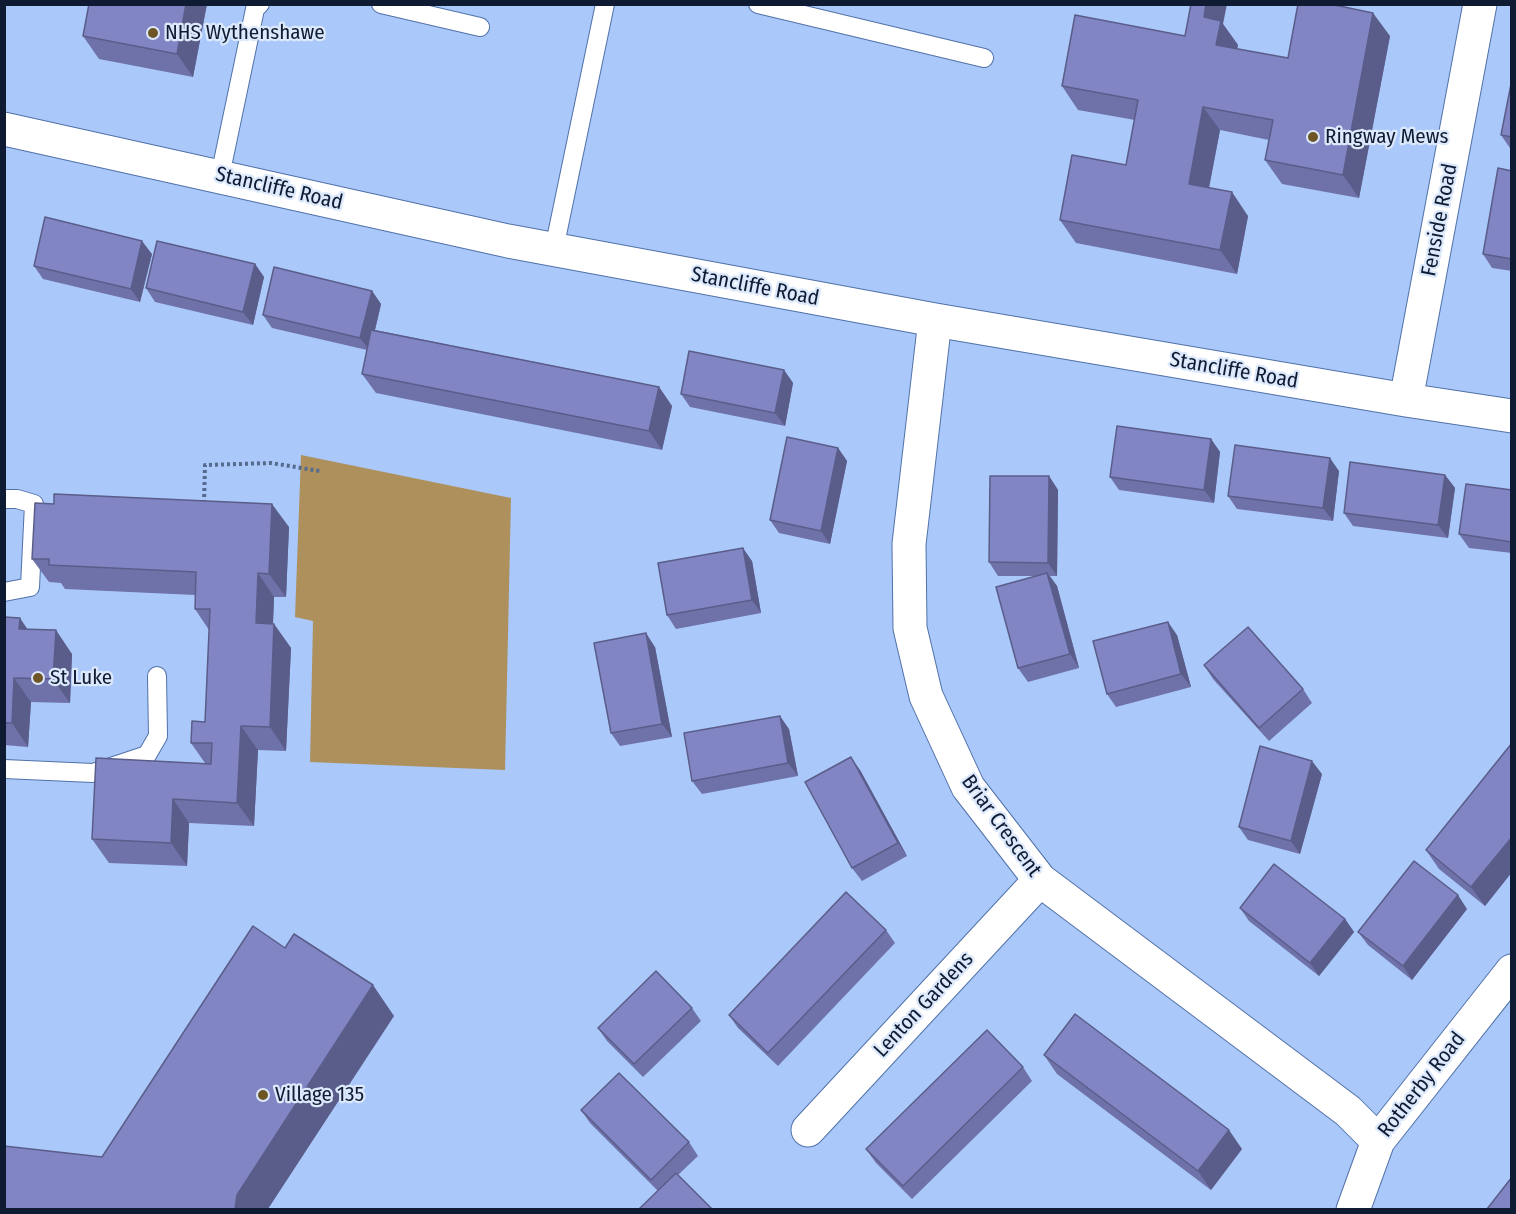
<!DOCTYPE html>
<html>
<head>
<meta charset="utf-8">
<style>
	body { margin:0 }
	#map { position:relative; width:1516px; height:1214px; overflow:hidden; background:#aac8f9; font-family:"Fira Sans Condensed",sans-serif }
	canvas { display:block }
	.frame { position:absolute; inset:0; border:6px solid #0e1b32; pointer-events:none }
</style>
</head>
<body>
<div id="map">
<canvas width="1516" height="1214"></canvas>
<div class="frame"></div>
</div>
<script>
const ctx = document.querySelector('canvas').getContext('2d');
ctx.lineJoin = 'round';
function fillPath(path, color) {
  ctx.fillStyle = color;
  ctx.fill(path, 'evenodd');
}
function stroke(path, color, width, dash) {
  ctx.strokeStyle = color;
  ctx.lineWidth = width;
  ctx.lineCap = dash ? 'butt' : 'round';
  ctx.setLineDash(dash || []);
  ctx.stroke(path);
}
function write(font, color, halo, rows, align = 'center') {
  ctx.font = font + ' "Fira Sans Condensed",sans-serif';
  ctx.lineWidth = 4.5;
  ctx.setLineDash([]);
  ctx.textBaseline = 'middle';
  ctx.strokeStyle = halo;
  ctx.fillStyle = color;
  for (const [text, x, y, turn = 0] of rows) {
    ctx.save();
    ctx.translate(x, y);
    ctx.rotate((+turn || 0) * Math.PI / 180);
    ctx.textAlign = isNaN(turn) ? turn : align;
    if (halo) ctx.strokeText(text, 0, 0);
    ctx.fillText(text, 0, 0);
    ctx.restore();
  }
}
const green = new Path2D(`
	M 301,455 L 511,498 L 505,770 L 310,762 L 313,621 L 295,617 Z`);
const path = new Path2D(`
	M 204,503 L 205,465 L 271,463 L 320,471`);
const service = new Path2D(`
	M 381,4 L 480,27
	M 758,4 L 984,58
	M 220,176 L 255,9 L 260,4
	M 554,249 L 605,4
	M 4,499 L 17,499 L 34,504 L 30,587 L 4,592
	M 4,769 L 93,773 L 147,755 L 158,736 L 157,676`);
const minor = new Path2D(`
	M 4,129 L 508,241 L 935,320 L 1406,400 L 1512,416
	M 935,320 L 909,544 L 910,628 L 926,696 L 968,787 L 1040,880 L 1348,1111 L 1378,1141
	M 1406,400 L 1480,4
	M 808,1130 L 1040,880
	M 1353,1210 L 1378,1141 L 1512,971`);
const wall = new Path2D(`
	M 89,4 L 207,4 L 193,77 L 99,59 L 83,36 Z
	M 1223,24 L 1238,45 L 1237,49 L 1288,58 L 1390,36 L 1359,198 L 1282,184 L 1265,160 L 1269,140 L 1220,130 L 1209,188 L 1248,216 L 1237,274 L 1076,243 L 1060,220 L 1126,165 L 1135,120 L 1078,110 L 1062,86 L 1185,36 Z
	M 1512,79 L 1512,151 L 1501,135 Z
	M 1512,171 L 1512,271 L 1492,268 L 1483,254 Z
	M 152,254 L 140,302 L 43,279 L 34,266 Z
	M 255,264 L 264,277 L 253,325 L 155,302 L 146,288 Z
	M 372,291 L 381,304 L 375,330 L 659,387 L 672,406 L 662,450 L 376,393 L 362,374 L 367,350 L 272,328 L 263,315 Z
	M 784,370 L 793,383 L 785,426 L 690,407 L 681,394 Z
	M 1211,439 L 1220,452 L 1214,503 L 1119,490 L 1110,477 Z
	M 838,448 L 847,461 L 830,544 L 779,533 L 770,520 Z
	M 1339,471 L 1333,521 L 1237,509 L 1228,496 Z
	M 1445,475 L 1455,488 L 1448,538 L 1353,526 L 1344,513 Z
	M 1049,476 L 1058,490 L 1057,576 L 1050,576 L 1057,586 L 1079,668 L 1028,682 L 1018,668 L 1036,576 L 998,576 L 989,562 Z
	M 1512,490 L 1512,553 L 1469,548 L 1459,534 Z
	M 289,527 L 286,597 L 274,597 L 273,624 L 274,624 L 291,648 L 286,751 L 258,750 L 254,826 L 189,823 L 187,866 L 109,863 L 92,839 L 205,763 L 191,743 L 205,722 L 209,630 L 195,609 L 195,595 L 65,589 L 61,583 L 49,582 L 32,559 Z
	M 752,561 L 761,613 L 676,629 L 667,615 Z
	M 4,617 L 72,654 L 70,703 L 31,702 L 28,747 L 4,745 Z
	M 1177,635 L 1191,687 L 1116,707 L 1107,694 Z
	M 655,647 L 672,737 L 620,746 L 611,733 Z
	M 1204,665 L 1303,689 L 1312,703 L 1269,741 L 1213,679 Z
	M 789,729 L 798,776 L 702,794 L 692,781 Z
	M 1512,743 L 1512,872 L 1485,906 L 1439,869 L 1426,850 Z
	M 860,770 L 907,856 L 862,881 L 852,868 Z
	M 1322,774 L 1300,854 L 1248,840 L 1239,827 Z
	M 1240,908 L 1345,919 L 1354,932 L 1319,976 L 1249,921 Z
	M 1467,909 L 1412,980 L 1368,945 L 1358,932 Z
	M 886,930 L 895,943 L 778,1066 L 738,1028 L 729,1015 Z
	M 692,1008 L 701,1021 L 643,1077 L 607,1041 L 598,1028 Z
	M 1044,1055 L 1242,1149 L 1211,1190 L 1057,1074 Z
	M 1023,1067 L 1032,1081 L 912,1199 L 876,1163 L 866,1149 Z
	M 581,1110 L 689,1142 L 698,1156 L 678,1175 L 658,1191 L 590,1123 Z`);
const shadedWall = new Path2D(`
	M 186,4 L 207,4 L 193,77 L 177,54 Z
	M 1206,4 L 1227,4 L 1223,24 L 1238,45 L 1233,69 L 1216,45 L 1204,17 Z
	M 1373,13 L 1390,36 L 1359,198 L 1343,175 Z
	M 1203,107 L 1220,130 L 1205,208 L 1189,184 Z
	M 1232,192 L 1248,216 L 1237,274 L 1220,250 Z
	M 142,241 L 152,254 L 140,302 L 131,289 Z
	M 255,264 L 264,277 L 253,325 L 243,312 Z
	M 372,291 L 381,304 L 370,351 L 360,338 Z
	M 784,370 L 793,383 L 785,426 L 775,413 Z
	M 659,387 L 672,406 L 662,450 L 649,431 Z
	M 1211,439 L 1220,452 L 1214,503 L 1204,490 Z
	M 838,448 L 847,461 L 830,544 L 821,531 Z
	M 1330,458 L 1339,471 L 1333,521 L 1323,508 Z
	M 1445,475 L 1455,488 L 1448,538 L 1438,525 Z
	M 1049,476 L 1058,490 L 1057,576 L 1048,563 Z
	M 272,504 L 289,527 L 286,597 L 269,574 Z
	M 743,548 L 752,561 L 761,613 L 752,600 Z
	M 258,573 L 274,597 L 272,647 L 256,623 Z
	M 1047,573 L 1057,586 L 1079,668 L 1070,654 Z
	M 20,618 L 36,642 L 19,629 Z
	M 1168,622 L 1177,635 L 1191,687 L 1181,674 Z
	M 274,624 L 291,648 L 286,751 L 270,727 Z
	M 56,630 L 72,654 L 70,703 L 53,679 Z
	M 646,633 L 655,647 L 672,737 L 662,724 Z
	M 14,678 L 31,702 L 28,747 L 12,723 Z
	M 780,716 L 789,729 L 798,776 L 788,763 Z
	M 241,726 L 258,750 L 254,826 L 237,803 Z
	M 851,757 L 860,770 L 907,856 L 898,843 Z
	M 1312,761 L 1322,774 L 1300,854 L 1291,841 Z
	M 173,799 L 189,823 L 187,866 L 171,843 Z
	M 1512,837 L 1512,872 L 1485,906 L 1471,887 Z
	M 1458,895 L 1467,909 L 1412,980 L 1403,966 Z
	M 1345,919 L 1354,932 L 1319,976 L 1310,963 Z
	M 373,985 L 394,1016 L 268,1209 L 235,1209 L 237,1195 Z
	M 1229,1130 L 1242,1149 L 1211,1190 L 1198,1171 Z`);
const building = new Path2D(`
	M 89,4 L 186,4 L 177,54 L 83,36 Z
	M 1191,4 L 1206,4 L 1204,17 L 1221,21 L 1216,45 L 1288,58 L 1298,4 L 1330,4 L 1373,13 L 1343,175 L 1265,160 L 1273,120 L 1203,107 L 1189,184 L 1232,192 L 1220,250 L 1060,220 L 1072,155 L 1126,165 L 1138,100 L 1062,86 L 1075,15 L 1185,36 Z
	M 1512,79 L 1512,137 L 1501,135 Z
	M 1498,168 L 1512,171 L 1512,259 L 1483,254 Z
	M 45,217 L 142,241 L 131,289 L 34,266 Z
	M 157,241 L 255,264 L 243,312 L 146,288 Z
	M 274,267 L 372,291 L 360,338 L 263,315 Z
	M 371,330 L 659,387 L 649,431 L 362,374 Z
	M 689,351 L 784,370 L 775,413 L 681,394 Z
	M 1117,426 L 1211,439 L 1204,490 L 1110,477 Z
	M 787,437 L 838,448 L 821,531 L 770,520 Z
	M 1235,445 L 1330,458 L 1323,508 L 1228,496 Z
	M 1350,462 L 1445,475 L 1438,525 L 1344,513 Z
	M 990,476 L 1049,476 L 1048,563 L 989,562 Z
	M 1466,484 L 1512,490 L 1512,542 L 1459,534 Z
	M 54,494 L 272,504 L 269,574 L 258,573 L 256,623 L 274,624 L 270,727 L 241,726 L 237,803 L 173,799 L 171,843 L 92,839 L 96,758 L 211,764 L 212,743 L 191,743 L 192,721 L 205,722 L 210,609 L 195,609 L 196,572 L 49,565 L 49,559 L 32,559 L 35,503 L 54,504 Z
	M 743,548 L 752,600 L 667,615 L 658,563 Z
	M 1047,573 L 1070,654 L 1018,668 L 996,587 Z
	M 4,617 L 20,618 L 19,629 L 56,630 L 53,679 L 14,678 L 12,723 L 4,723 Z
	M 1168,622 L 1181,674 L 1107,694 L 1093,641 Z
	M 1248,627 L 1303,689 L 1259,728 L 1204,665 Z
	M 646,633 L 662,724 L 611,733 L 594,643 Z
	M 780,716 L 788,763 L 692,781 L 684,733 Z
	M 1512,743 L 1512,837 L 1471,887 L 1426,850 Z
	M 1260,746 L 1312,761 L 1291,841 L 1239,827 Z
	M 851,757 L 898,843 L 852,868 L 805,782 Z
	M 1414,861 L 1458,895 L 1403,966 L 1358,932 Z
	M 1274,864 L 1345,919 L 1310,963 L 1240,908 Z
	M 846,892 L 886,930 L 768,1053 L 729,1015 Z
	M 253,926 L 285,948 L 294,934 L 373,985 L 237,1195 L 235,1209 L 4,1209 L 4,1146 L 102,1157 Z
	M 656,971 L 692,1008 L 634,1064 L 598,1028 Z
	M 1075,1014 L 1229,1130 L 1198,1171 L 1044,1055 Z
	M 987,1030 L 1023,1067 L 903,1186 L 866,1149 Z
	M 619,1073 L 689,1142 L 651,1180 L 581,1110 Z
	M 676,1173 L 712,1209 L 639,1209 Z
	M 1512,1177 L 1512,1209 L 1487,1209 Z`);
const markers = [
	[153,33,6,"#6e5526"],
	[1313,137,6,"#6e5526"],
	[38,678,6,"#6e5526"],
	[263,1095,6,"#6e5526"]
];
const poiNames = [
	["NHS Wythenshawe",165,33],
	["Ringway Mews",1325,137],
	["St Luke",50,678],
	["Village 135",275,1095]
];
const streetNames = [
	["Stancliffe Road",279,189,13],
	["Fenside Road",1440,220,-79],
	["Stancliffe Road",755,287,11],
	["Stancliffe Road",1234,371,10],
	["Briar Crescent",1001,826,54],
	["Lenton Gardens",924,1005,-47],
	["Rotherby Road",1422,1085,-52]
];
fillPath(green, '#ae905d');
stroke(service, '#5172a9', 20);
stroke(minor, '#5172a9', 35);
stroke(path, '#556a8d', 4, [3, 3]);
stroke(service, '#fff', 18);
stroke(minor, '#fff', 33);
fillPath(wall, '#6f72a9');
fillPath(shadedWall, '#5a5d89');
fillPath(building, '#8185c4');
stroke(building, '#5a5d89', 1.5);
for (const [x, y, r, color] of markers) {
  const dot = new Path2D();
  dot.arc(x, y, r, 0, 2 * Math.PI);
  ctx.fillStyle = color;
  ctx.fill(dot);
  stroke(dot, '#dce8fb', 2);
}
write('21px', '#0e1b32', '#dce8fb', poiNames, 'left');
write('21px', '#0e1b32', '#dce8fb', streetNames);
</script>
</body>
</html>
